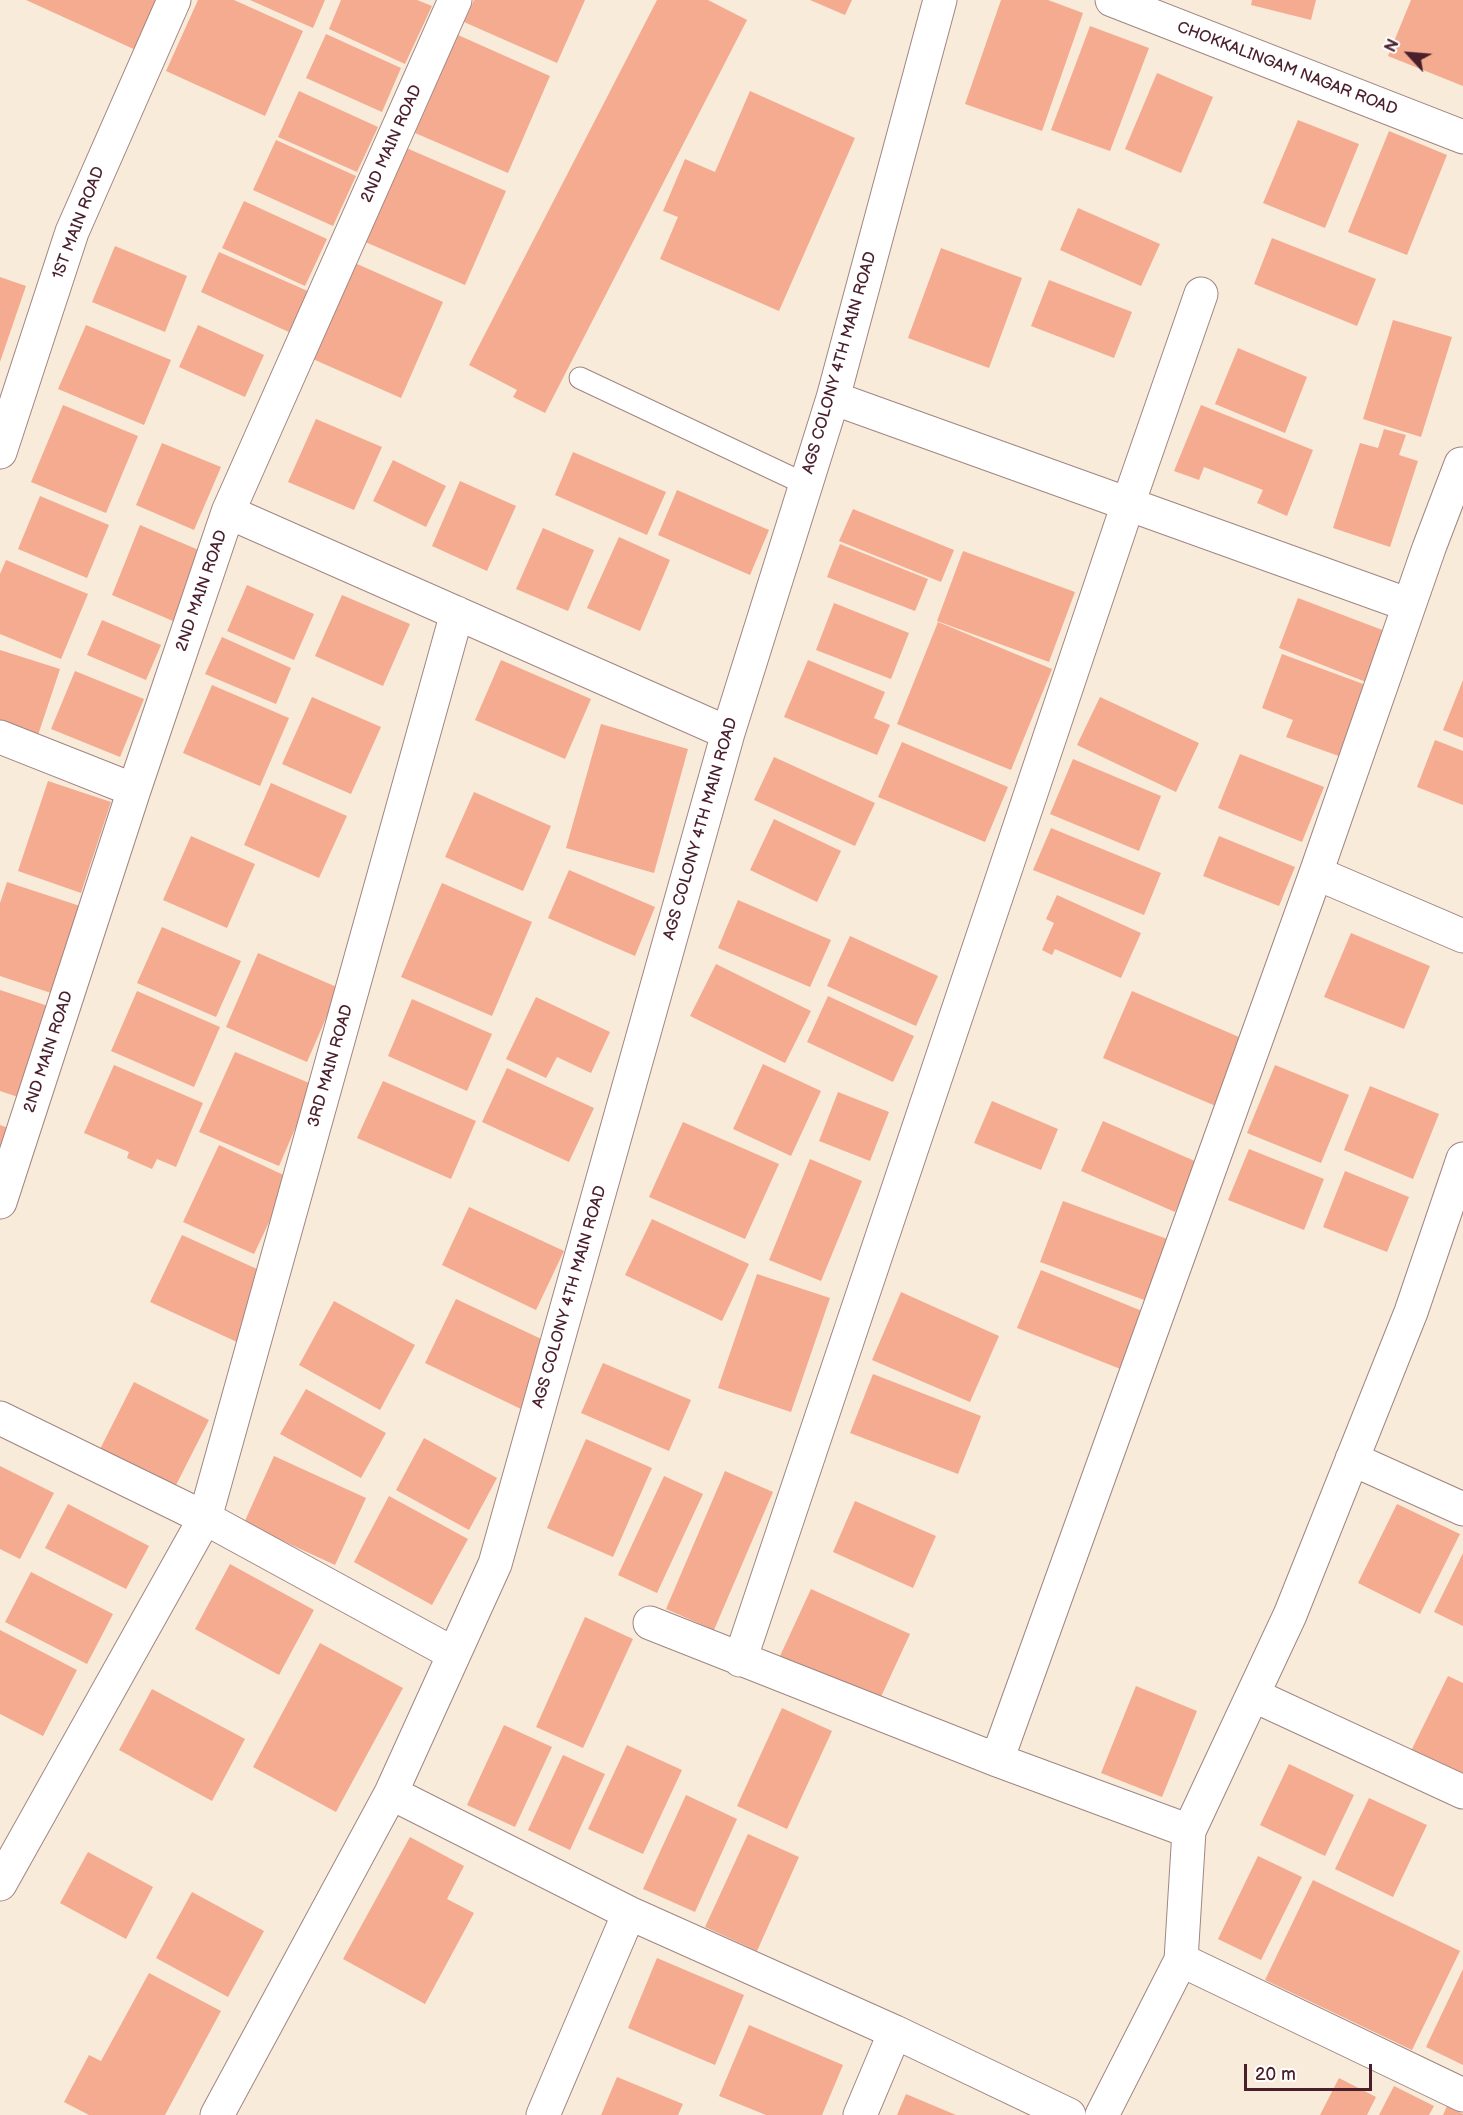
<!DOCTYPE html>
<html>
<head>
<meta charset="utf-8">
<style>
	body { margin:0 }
	#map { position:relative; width:1463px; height:2115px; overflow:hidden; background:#f8ebda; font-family:"Balsamiq Sans",sans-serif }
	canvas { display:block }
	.north { position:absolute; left:1379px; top:24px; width:60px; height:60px; -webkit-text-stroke:4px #fff; paint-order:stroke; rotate:296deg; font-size:16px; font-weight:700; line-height:24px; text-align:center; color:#4a1f2b }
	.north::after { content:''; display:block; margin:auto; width:21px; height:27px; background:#4a1f2b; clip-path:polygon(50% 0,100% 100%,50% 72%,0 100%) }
	.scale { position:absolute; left:1244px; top:2064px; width:128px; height:27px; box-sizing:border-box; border:3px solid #4a1f2b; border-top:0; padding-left:8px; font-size:18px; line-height:21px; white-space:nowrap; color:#4a1f2b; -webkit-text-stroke:4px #fff; paint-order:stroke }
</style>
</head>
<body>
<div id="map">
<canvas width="1463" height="2115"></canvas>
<div class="north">N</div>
<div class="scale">20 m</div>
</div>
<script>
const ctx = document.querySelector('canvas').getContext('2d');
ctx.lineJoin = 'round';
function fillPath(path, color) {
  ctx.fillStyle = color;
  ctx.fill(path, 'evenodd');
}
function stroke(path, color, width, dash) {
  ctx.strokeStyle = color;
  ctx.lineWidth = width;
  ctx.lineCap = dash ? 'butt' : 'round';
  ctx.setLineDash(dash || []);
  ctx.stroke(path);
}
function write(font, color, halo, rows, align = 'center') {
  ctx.font = font + ' "Balsamiq Sans",sans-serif';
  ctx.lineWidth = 4.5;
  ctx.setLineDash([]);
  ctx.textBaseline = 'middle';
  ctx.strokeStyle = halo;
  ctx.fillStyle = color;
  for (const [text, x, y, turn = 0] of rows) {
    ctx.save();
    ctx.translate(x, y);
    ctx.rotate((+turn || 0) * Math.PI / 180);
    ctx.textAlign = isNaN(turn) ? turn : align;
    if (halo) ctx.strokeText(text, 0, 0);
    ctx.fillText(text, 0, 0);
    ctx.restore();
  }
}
const building = new Path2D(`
	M 26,0 L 161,0 L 138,51 Z
	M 198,0 L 234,0 L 303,31 L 265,116 L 166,71 Z
	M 250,0 L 325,0 L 313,28 Z
	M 341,0 L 417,0 L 432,6 L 405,64 L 329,29 Z
	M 474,0 L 585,0 L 557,63 L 464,22 Z
	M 657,0 L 708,0 L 747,20 L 545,413 L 513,397 L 517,390 L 469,365 Z
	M 810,0 L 852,0 L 845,15 Z
	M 1001,0 L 1048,0 L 1083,13 L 1042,131 L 965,104 Z
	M 1252,0 L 1316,0 L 1311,20 L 1251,5 Z
	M 1411,0 L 1463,0 L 1463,86 L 1388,56 Z
	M 1090,26 L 1149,48 L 1110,151 L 1051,130 Z
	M 326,34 L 401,68 L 382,112 L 306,78 Z
	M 458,35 L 550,76 L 508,173 L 415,133 Z
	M 1157,73 L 1213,97 L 1181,173 L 1125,149 Z
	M 299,91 L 378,127 L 357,172 L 278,137 Z
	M 750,91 L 855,138 L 779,311 L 660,259 L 678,217 L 663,211 L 685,159 L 715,172 Z
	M 1298,120 L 1359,144 L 1325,228 L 1263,203 Z
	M 1389,131 L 1447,155 L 1407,255 L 1348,232 Z
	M 276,140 L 356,176 L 333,226 L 253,190 Z
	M 404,147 L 506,191 L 465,285 L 363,241 Z
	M 244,201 L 327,239 L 305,286 L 222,248 Z
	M 1078,208 L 1160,244 L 1141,286 L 1060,250 Z
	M 1272,238 L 1376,279 L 1357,326 L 1254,284 Z
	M 115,246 L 187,276 L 165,332 L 92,302 Z
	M 941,248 L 1022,278 L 989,368 L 908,338 Z
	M 219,252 L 310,292 L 291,333 L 201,292 Z
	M 348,260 L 443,302 L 401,398 L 306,356 Z
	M 0,277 L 26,286 L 0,362 Z
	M 1049,280 L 1132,312 L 1114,358 L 1031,326 Z
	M 1393,320 L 1452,337 L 1421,437 L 1363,419 Z
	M 86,325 L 171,360 L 144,425 L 58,389 Z
	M 198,325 L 264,355 L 245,397 L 179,367 Z
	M 1238,348 L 1307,377 L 1285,433 L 1215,404 Z
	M 63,405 L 138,436 L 106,513 L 31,482 Z
	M 1201,405 L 1313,450 L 1287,516 L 1257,503 L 1263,490 L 1204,467 L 1199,480 L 1174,471 Z
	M 316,419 L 382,447 L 354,510 L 288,482 Z
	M 1384,429 L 1406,435 L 1399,455 L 1418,461 L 1390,547 L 1333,528 L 1360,443 L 1378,448 Z
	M 162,443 L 221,467 L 194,530 L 136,505 Z
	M 573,452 L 666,492 L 647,535 L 555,495 Z
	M 393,460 L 446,486 L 426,527 L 373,501 Z
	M 460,481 L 516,506 L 487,571 L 432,546 Z
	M 677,490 L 769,530 L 750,575 L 658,535 Z
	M 40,496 L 109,525 L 87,578 L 18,549 Z
	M 853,509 L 954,550 L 941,582 L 839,541 Z
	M 140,525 L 201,551 L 173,621 L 112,595 Z
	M 543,528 L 594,550 L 568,611 L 516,589 Z
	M 619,537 L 670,560 L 640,631 L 587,608 Z
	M 840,544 L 928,579 L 915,611 L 827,577 Z
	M 963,551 L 1075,592 L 1049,662 L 937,621 Z
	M 6,560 L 88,594 L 61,659 L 0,634 L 0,574 Z
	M 247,585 L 314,614 L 294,660 L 227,631 Z
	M 342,595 L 410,624 L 383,686 L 315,656 Z
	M 1298,598 L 1385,631 L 1366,682 L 1279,648 Z
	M 834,603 L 909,633 L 891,679 L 816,650 Z
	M 102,620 L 161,645 L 146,680 L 87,655 Z
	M 938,622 L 1052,669 L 1011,770 L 897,724 Z
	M 222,637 L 291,668 L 276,704 L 205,674 Z
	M 0,650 L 60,669 L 38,735 L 0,723 Z
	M 1282,654 L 1374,688 L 1347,759 L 1286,737 L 1293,720 L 1262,708 Z
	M 501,660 L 591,699 L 565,759 L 475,720 Z
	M 808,660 L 885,692 L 874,718 L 890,725 L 877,755 L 784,717 Z
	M 75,671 L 144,699 L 120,757 L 51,729 Z
	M 1463,680 L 1463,738 L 1443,730 Z
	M 212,685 L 289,718 L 260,786 L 183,753 Z
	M 312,697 L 381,727 L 351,794 L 282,764 Z
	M 1100,697 L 1199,743 L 1176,792 L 1077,745 Z
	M 601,724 L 688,749 L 654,873 L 566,848 Z
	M 1435,740 L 1463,751 L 1463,805 L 1417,787 Z
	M 902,742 L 1008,787 L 985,842 L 878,797 Z
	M 1240,754 L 1324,787 L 1302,842 L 1218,808 Z
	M 774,757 L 875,803 L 855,846 L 754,800 Z
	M 1073,759 L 1161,796 L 1139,851 L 1050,814 Z
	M 48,781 L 111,802 L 81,893 L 18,871 Z
	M 271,783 L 347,816 L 319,878 L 244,845 Z
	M 474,792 L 551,826 L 523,891 L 445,857 Z
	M 774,819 L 841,851 L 817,902 L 750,870 Z
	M 1051,828 L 1161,873 L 1144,915 L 1033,870 Z
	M 191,836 L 255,864 L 227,928 L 163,900 Z
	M 1219,836 L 1295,867 L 1279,906 L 1203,876 Z
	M 569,870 L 655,907 L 635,956 L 548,918 Z
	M 7,882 L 80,906 L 51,993 L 0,976 L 0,903 Z
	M 442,883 L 532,922 L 492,1016 L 401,977 Z
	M 1057,895 L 1141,933 L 1121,978 L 1055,949 L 1052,955 L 1042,950 L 1054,923 L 1046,919 Z
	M 738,900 L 831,940 L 810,987 L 718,948 Z
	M 162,927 L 241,961 L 216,1017 L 137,983 Z
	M 1351,933 L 1430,966 L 1404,1029 L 1324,997 Z
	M 850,936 L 938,976 L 916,1026 L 827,986 Z
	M 258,953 L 339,988 L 307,1062 L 226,1027 Z
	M 716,964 L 811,1011 L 785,1063 L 690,1016 Z
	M 0,990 L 54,1008 L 24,1099 L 0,1091 Z
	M 137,991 L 220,1027 L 194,1087 L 111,1051 Z
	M 1132,991 L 1246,1040 L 1218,1107 L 1103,1058 Z
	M 828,996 L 914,1036 L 893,1082 L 807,1042 Z
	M 536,997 L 610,1032 L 591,1073 L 557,1057 L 546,1078 L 506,1059 Z
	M 412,999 L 492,1034 L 467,1091 L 388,1056 Z
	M 235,1052 L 314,1085 L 279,1166 L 199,1132 Z
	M 763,1064 L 821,1091 L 791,1156 L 733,1129 Z
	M 114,1065 L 203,1103 L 176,1167 L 157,1159 L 152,1169 L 127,1158 L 129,1152 L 84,1133 Z
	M 1275,1065 L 1349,1095 L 1321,1163 L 1247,1133 Z
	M 507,1068 L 594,1108 L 569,1162 L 482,1122 Z
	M 383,1081 L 476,1121 L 451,1179 L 357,1138 Z
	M 1370,1086 L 1439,1114 L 1413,1179 L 1344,1150 Z
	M 838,1092 L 889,1112 L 870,1161 L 819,1141 Z
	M 992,1101 L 1058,1129 L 1041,1170 L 974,1143 Z
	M 1103,1121 L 1197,1162 L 1175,1212 L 1081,1171 Z
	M 683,1122 L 779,1164 L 745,1239 L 649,1197 Z
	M 0,1125 L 11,1129 L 0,1162 Z
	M 219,1145 L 290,1178 L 254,1254 L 183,1222 Z
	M 1249,1149 L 1324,1179 L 1304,1230 L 1228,1200 Z
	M 810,1159 L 862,1181 L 821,1281 L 769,1260 Z
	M 1345,1171 L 1409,1197 L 1387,1252 L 1323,1227 Z
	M 1063,1201 L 1170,1240 L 1147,1301 L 1040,1262 Z
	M 469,1207 L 564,1251 L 536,1310 L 442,1265 Z
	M 652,1219 L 749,1264 L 722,1321 L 625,1275 Z
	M 182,1235 L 268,1274 L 237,1342 L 150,1302 Z
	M 1041,1270 L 1147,1313 L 1123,1370 L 1017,1328 Z
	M 757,1274 L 830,1298 L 791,1412 L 718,1388 Z
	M 901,1292 L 999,1336 L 970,1402 L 872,1360 Z
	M 456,1299 L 552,1344 L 521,1409 L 425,1363 Z
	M 334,1301 L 415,1345 L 380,1410 L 299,1365 Z
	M 603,1363 L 691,1400 L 669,1451 L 581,1413 Z
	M 873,1374 L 981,1416 L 958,1474 L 850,1433 Z
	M 134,1382 L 209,1420 L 170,1497 L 95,1459 Z
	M 306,1389 L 386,1433 L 361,1478 L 280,1434 Z
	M 424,1438 L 497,1478 L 469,1530 L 396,1490 Z
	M 586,1439 L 652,1468 L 613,1557 L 547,1528 Z
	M 274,1456 L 366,1498 L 335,1565 L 244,1523 Z
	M 0,1466 L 54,1493 L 20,1559 L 0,1549 Z
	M 725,1471 L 773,1492 L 714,1630 L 666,1609 Z
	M 664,1476 L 703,1494 L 657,1593 L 618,1575 Z
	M 389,1496 L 468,1539 L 432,1605 L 354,1562 Z
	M 855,1501 L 936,1536 L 913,1588 L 833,1552 Z
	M 68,1504 L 149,1546 L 126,1589 L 45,1548 Z
	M 1397,1504 L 1460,1534 L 1420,1614 L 1358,1583 Z
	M 1463,1553 L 1463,1626 L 1434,1612 Z
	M 230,1564 L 314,1610 L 279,1675 L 195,1629 Z
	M 31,1572 L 113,1614 L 87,1664 L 5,1622 Z
	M 811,1589 L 910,1634 L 879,1701 L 780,1656 Z
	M 585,1617 L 633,1639 L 583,1748 L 536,1727 Z
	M 0,1630 L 77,1670 L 43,1736 L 0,1714 Z
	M 320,1643 L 403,1688 L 336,1812 L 253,1767 Z
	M 1448,1676 L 1463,1683 L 1463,1790 L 1406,1761 Z
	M 1136,1686 L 1197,1711 L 1162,1797 L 1101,1773 Z
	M 152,1689 L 245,1739 L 212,1801 L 119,1750 Z
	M 782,1708 L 832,1731 L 787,1829 L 737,1806 Z
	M 504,1725 L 552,1747 L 515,1827 L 467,1805 Z
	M 627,1745 L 682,1770 L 643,1854 L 588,1829 Z
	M 563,1755 L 605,1774 L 570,1850 L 528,1830 Z
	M 1289,1764 L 1354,1795 L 1325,1856 L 1260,1825 Z
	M 686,1795 L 737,1819 L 695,1912 L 643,1889 Z
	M 1369,1798 L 1427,1825 L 1393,1897 L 1335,1869 Z
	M 748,1834 L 799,1857 L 757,1951 L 705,1927 Z
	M 410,1837 L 464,1866 L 447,1899 L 474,1913 L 425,2004 L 343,1959 Z
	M 88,1852 L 153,1887 L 126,1939 L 60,1903 Z
	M 1258,1856 L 1302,1877 L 1261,1960 L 1218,1939 Z
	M 1313,1880 L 1460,1951 L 1412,2050 L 1265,1980 Z
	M 192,1892 L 264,1931 L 228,1997 L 156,1958 Z
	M 657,1958 L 744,1995 L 715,2065 L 628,2028 Z
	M 1463,1969 L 1463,2065 L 1426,2047 Z
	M 149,1973 L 221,2011 L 165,2115 L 89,2115 L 64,2102 L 89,2055 L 101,2061 Z
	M 749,2025 L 843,2065 L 822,2115 L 766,2115 L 719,2096 Z
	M 617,2077 L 683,2104 L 678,2115 L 601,2115 Z
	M 1339,2078 L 1376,2097 L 1367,2115 L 1320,2115 Z
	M 1394,2086 L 1434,2106 L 1429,2115 L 1379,2115 Z
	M 906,2094 L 956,2115 L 897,2115 Z
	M 1447,2106 L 1463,2114 L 1463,2115 L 1443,2115 Z`);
const lane = new Path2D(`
	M 580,378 L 805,484`);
const street = new Path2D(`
	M 1112,0 L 1463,137
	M 833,398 L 1409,605
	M 0,452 L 72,232 L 174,0
	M 228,512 L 728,733
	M 0,737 L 134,790
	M 1316,873 L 1463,936
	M 0,1202 L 134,790 L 228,512 L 455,0
	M 0,1418 L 205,1518 L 454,1654
	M 1352,1459 L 1463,1509
	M 650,1623 L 997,1760 L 1189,1831
	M 740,1660 L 1128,504 L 1201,294
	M 1253,1695 L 1463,1792
	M 997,1760 L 1316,873 L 1429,548 L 1461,464 L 1463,465
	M 391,1793 L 629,1913 L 895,2032 L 1069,2115
	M 0,1884 L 205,1518 L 457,613
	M 1181,1960 L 1463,2095
	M 217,2115 L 391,1793 L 495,1564 L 728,733 L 833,398 L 940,0
	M 543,2115 L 629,1913
	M 860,2115 L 895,2032
	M 1102,2115 L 1181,1960 L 1189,1831 L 1290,1615 L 1411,1312 L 1463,1159`);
const streetNames = [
	["CHOKKALINGAM NAGAR ROAD",1287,69,21],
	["2ND MAIN ROAD",392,144,-66],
	["1ST MAIN ROAD",79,223,-69],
	["AGS COLONY 4TH MAIN ROAD",840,363,-74],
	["2ND MAIN ROAD",202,591,-71],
	["AGS COLONY 4TH MAIN ROAD",701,829,-74],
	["2ND MAIN ROAD",49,1052,-72],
	["3RD MAIN ROAD",331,1066,-74],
	["AGS COLONY 4TH MAIN ROAD",570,1297,-74]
];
fillPath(building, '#f4ab90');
stroke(lane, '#a18582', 23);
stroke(street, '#a18582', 35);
stroke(lane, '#fff', 21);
stroke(street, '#fff', 33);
write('16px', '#4a1f2b', '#fff', streetNames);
</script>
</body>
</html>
